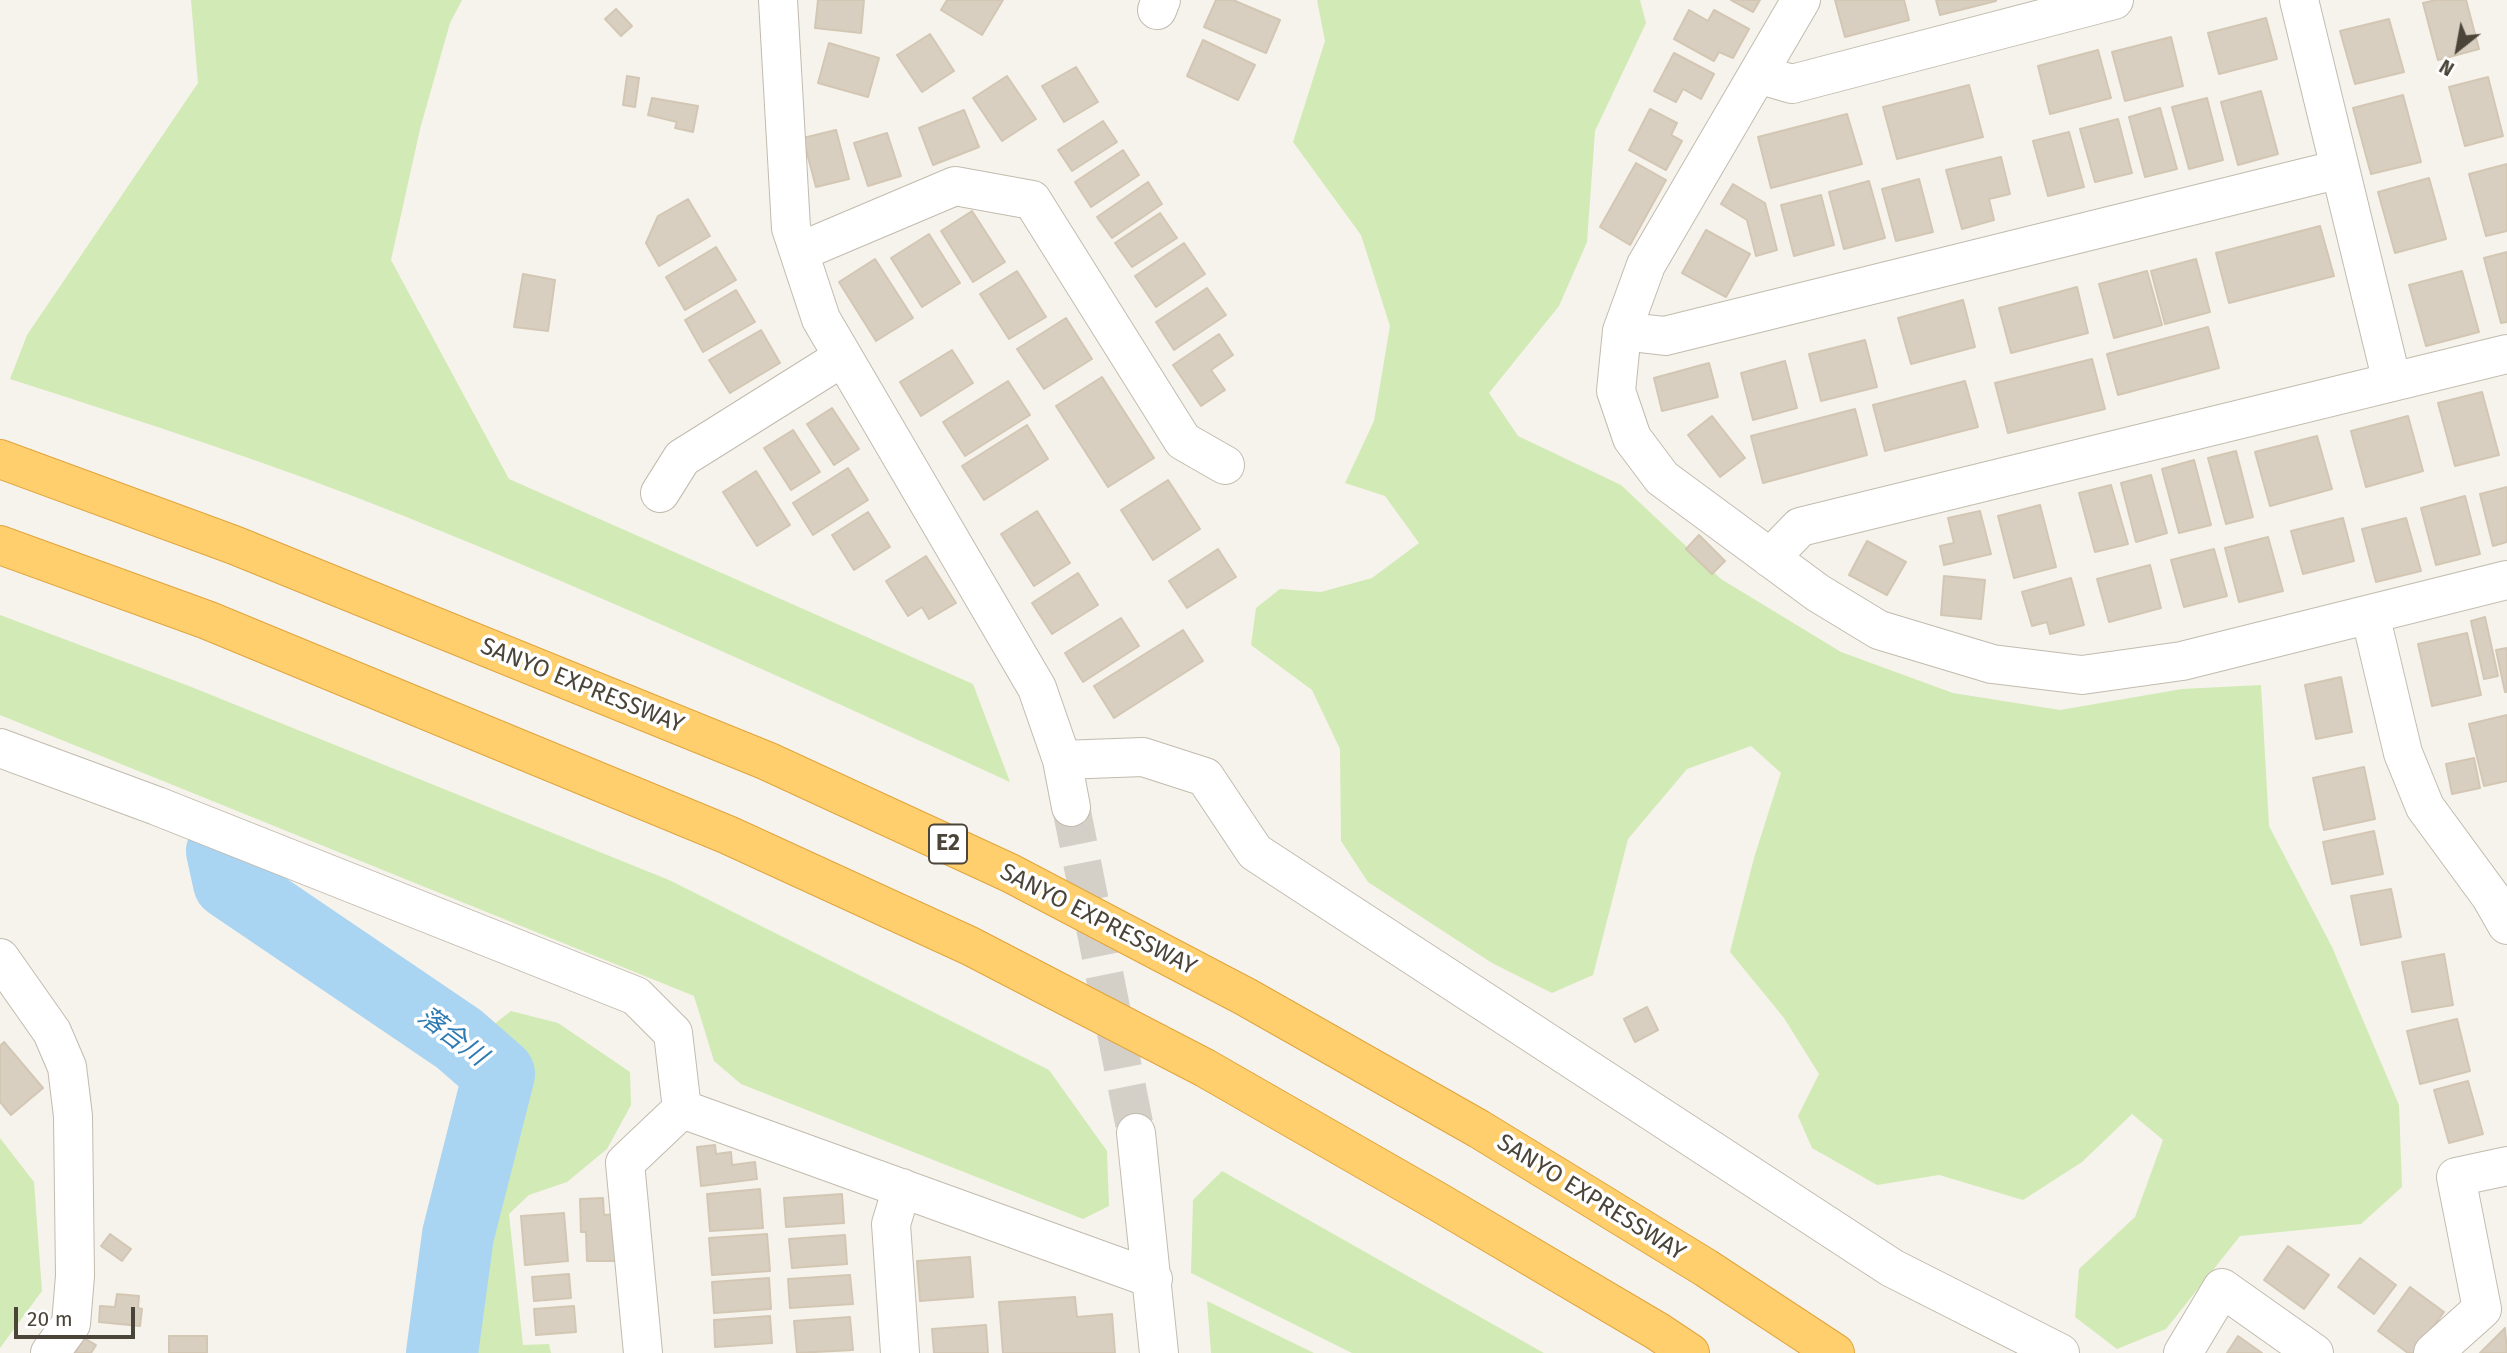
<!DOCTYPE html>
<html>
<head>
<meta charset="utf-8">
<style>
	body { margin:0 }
	#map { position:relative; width:2507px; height:1353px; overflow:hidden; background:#f6f3ec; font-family:"Fira Sans",sans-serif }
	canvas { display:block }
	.north { position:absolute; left:2423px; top:14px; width:70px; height:70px; -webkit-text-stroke:5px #fff; paint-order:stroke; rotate:211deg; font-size:19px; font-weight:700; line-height:28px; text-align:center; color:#4b4439 }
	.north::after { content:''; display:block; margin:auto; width:24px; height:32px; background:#4b4439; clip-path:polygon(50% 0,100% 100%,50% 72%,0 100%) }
	.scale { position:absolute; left:14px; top:1307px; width:121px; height:32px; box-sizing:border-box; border:4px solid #4b4439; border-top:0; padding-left:9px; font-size:21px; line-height:24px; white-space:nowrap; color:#4b4439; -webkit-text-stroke:5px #fff; paint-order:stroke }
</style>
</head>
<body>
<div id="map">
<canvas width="2507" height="1353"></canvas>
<div class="north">N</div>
<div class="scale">20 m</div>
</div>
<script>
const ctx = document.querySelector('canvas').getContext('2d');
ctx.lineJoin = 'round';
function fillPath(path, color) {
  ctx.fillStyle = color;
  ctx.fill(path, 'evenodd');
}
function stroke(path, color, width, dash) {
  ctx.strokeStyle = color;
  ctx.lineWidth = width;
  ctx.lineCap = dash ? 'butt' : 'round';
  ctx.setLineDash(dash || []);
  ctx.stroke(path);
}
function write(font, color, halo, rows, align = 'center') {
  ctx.font = font + ' "Fira Sans","Noto Sans JP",sans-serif';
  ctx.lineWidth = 7;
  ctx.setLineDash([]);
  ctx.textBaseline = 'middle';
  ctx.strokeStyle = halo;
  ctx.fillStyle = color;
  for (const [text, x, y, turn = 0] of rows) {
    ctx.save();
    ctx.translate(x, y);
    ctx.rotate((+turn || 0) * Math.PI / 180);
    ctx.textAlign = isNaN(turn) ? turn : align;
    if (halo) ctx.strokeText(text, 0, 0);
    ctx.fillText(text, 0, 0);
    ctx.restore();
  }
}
const green = new Path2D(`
	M 191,0 L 462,0 L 450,23 L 420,129 L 391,260 L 509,479 L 973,684 L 1010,782 C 809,690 609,598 404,516 C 275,464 143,422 10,379 L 27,335 L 198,83 Z
	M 1317,0 L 1640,0 L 1646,23 L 1595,131 L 1587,242 L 1559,306 L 1489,393 L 1518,436 L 1621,485 L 1721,579 L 1841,652 L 1953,693 L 2060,710 L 2182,689 L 2261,685 L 2269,826 L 2332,947 L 2399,1105 L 2402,1187 L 2361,1224 L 2240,1236 L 2166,1329 L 2117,1349 L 2075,1317 L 2079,1269 L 2135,1217 L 2163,1140 L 2132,1114 L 2082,1162 L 2023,1200 L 1939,1175 L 1877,1185 L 1812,1148 L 1798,1116 L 1819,1074 L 1784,1018 L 1730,952 L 1754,858 L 1781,773 L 1751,746 L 1687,769 L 1628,839 L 1593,975 L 1552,993 L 1492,963 L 1368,882 L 1341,841 L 1340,749 L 1312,690 L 1251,645 L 1256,608 L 1280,589 L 1321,592 L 1372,578 L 1419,543 L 1385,496 L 1345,483 L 1374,421 L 1390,326 L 1361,235 L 1293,142 L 1325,41 Z
	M 0,615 L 189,686 L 669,880 L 1049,1070 L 1107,1151 L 1109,1206 L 1083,1219 L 741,1084 L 714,1061 L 694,996 L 0,715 Z
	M 511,1011 L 558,1023 L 630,1072 L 631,1105 L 607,1149 L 567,1182 L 529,1195 L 509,1214 L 523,1345 L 549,1344 L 551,1353 L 458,1353 L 472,1233 L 496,1132 L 513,1080 L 480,1035 Z
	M 0,1138 L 34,1182 L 42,1291 L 0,1348 Z
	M 1222,1171 L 1542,1352 L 1544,1353 L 1352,1353 L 1191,1273 L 1193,1200 Z
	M 1207,1301 L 1314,1353 L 1211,1353 Z`);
const river = new Path2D(`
	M 222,851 L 229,883 L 459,1039 L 499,1074 L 458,1235 L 442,1353`);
const building = new Path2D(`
	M 818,0 L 864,0 L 861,33 L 815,28 Z
	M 947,0 L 1003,0 L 982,35 L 941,10 Z
	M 1216,0 L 1233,0 L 1280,20 L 1266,53 L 1204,27 Z
	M 1731,0 L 1760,0 L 1753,12 Z
	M 1835,0 L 1904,0 L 1909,20 L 1845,37 Z
	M 1936,0 L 1996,0 L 1996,1 L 1940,15 Z
	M 2436,0 L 2466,0 L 2479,49 L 2438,60 L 2423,3 Z
	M 616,9 L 632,26 L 621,36 L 605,19 Z
	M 1689,10 L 1708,21 L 1714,10 L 1749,29 L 1733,58 L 1719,52 L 1714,61 L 1674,39 Z
	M 2266,18 L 2277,59 L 2219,74 L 2208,33 Z
	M 2389,19 L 2404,72 L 2355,84 L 2340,31 Z
	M 930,34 L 954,71 L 922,92 L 897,55 Z
	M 2171,37 L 2183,86 L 2125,101 L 2112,52 Z
	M 1203,40 L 1255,65 L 1238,100 L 1187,76 Z
	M 829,43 L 879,58 L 868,97 L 818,83 Z
	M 2098,50 L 2111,98 L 2050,114 L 2038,66 Z
	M 1674,53 L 1714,74 L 1701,99 L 1683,89 L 1676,102 L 1654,91 Z
	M 1076,67 L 1098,102 L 1064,122 L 1042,86 Z
	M 627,76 L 639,78 L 635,107 L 623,105 Z
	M 1007,76 L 1036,119 L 1002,141 L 973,98 Z
	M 2488,77 L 2503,136 L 2465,146 L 2449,87 Z
	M 1969,85 L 1983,137 L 1897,159 L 1883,107 Z
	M 2261,91 L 2278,154 L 2238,165 L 2221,102 Z
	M 2403,95 L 2421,162 L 2371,174 L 2353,108 Z
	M 652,98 L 698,106 L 693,132 L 675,128 L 677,122 L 648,115 Z
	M 2207,98 L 2223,160 L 2189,169 L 2172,107 Z
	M 2160,108 L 2177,169 L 2145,177 L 2129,117 Z
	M 1650,109 L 1677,123 L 1671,135 L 1682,141 L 1666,170 L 1629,150 Z
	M 964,110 L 979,147 L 933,165 L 919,128 Z
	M 1847,114 L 1862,164 L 1771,188 L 1758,137 Z
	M 2118,119 L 2132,173 L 2095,182 L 2080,129 Z
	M 1103,121 L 1117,142 L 1072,171 L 1058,150 Z
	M 836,130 L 849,179 L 816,187 L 803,138 Z
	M 2069,132 L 2084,187 L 2048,196 L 2033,141 Z
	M 887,133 L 901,176 L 868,186 L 854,143 Z
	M 1123,150 L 1139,175 L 1091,207 L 1075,182 Z
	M 2001,157 L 2010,194 L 1989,199 L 1994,220 L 1962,229 L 1946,170 Z
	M 1636,163 L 1666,180 L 1630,245 L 1600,227 Z
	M 2507,164 L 2507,231 L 2486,236 L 2469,174 Z
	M 2429,178 L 2446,239 L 2395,253 L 2378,192 Z
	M 1919,179 L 1933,232 L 1896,241 L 1882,189 Z
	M 1869,181 L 1885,238 L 1844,249 L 1829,192 Z
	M 1148,182 L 1162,204 L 1112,238 L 1097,217 Z
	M 1733,184 L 1765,203 L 1777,250 L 1756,256 L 1747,220 L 1721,204 Z
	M 1821,195 L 1834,245 L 1794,256 L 1781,205 Z
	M 688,199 L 710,236 L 659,266 L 646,243 L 658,216 Z
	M 972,211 L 1005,262 L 973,282 L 941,231 Z
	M 1160,213 L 1177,238 L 1132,267 L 1115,243 Z
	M 2320,226 L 2334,276 L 2229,303 L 2216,253 Z
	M 1706,230 L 1750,254 L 1726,297 L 1682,273 Z
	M 929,234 L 960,283 L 922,307 L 891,258 Z
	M 1184,243 L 1205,274 L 1156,307 L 1135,276 Z
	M 716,247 L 736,280 L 685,310 L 666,277 Z
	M 2507,252 L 2507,322 L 2501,323 L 2484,258 Z
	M 875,259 L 913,318 L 876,341 L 839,282 Z
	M 2196,259 L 2210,312 L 2165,324 L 2151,271 Z
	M 1017,271 L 1046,317 L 1009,339 L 980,294 Z
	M 2147,271 L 2162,325 L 2114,338 L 2099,284 Z
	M 2462,271 L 2479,332 L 2426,346 L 2409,285 Z
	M 523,274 L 555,280 L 548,331 L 514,327 Z
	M 2077,287 L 2088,333 L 2011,353 L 1999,308 Z
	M 1207,288 L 1226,315 L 1174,350 L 1156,322 Z
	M 736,290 L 755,322 L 703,352 L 685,320 Z
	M 1963,300 L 1975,347 L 1911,364 L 1898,318 Z
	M 1066,318 L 1092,359 L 1044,389 L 1017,349 Z
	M 2208,327 L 2219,368 L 2118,395 L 2107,354 Z
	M 761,330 L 780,363 L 730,393 L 709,360 Z
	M 1219,334 L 1233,355 L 1211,370 L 1225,390 L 1201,406 L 1173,365 Z
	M 1865,340 L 1877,387 L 1821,401 L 1809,354 Z
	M 952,350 L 973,383 L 921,416 L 900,382 Z
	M 2092,359 L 2105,409 L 2008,433 L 1995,383 Z
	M 1785,361 L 1797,408 L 1753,420 L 1741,373 Z
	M 1709,363 L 1718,397 L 1662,411 L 1654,378 Z
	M 1102,377 L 1154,458 L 1108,487 L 1056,406 Z
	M 1008,381 L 1030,415 L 965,456 L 943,422 Z
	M 1965,381 L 1978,427 L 1885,451 L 1873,405 Z
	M 2482,392 L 2499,455 L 2455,466 L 2438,403 Z
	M 832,408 L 859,449 L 834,465 L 807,424 Z
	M 1855,409 L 1867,455 L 1763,483 L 1751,436 Z
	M 1712,416 L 1745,458 L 1720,477 L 1688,435 Z
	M 2408,416 L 2423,471 L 2366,487 L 2351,431 Z
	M 1027,425 L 1048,459 L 984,500 L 962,466 Z
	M 793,430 L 820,472 L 791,490 L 764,448 Z
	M 2317,436 L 2332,489 L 2270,506 L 2255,452 Z
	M 2236,451 L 2253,517 L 2226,524 L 2208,458 Z
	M 2194,460 L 2211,525 L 2179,533 L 2162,469 Z
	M 848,468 L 868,500 L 813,535 L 793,503 Z
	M 756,471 L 790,525 L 757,546 L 723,492 Z
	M 2151,475 L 2167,533 L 2136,542 L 2121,483 Z
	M 1168,480 L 1200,529 L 1153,560 L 1121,510 Z
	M 2111,485 L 2128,544 L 2095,552 L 2079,493 Z
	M 2507,487 L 2507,542 L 2493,546 L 2480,494 Z
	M 2465,496 L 2480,554 L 2436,565 L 2421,508 Z
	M 2040,505 L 2056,567 L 2014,578 L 1998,516 Z
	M 1037,511 L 1070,563 L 1034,586 L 1001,534 Z
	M 1980,511 L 1991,554 L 1944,565 L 1940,546 L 1954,543 L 1948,518 Z
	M 868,512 L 890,547 L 854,570 L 832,535 Z
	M 2343,518 L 2354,561 L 2303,574 L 2291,531 Z
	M 2406,518 L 2421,571 L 2376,582 L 2362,529 Z
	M 1699,535 L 1725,561 L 1712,574 L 1686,549 Z
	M 2268,537 L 2283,591 L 2239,602 L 2225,548 Z
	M 1867,541 L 1906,562 L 1887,595 L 1849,575 Z
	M 1218,549 L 1236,577 L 1187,608 L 1169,581 Z
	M 2214,549 L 2227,596 L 2184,607 L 2171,560 Z
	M 926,556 L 956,603 L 929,619 L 922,607 L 908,616 L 886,581 Z
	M 2150,565 L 2161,608 L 2109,622 L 2097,579 Z
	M 1078,573 L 1098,605 L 1052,634 L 1032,603 Z
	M 1944,576 L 1985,580 L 1981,619 L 1941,615 Z
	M 2071,578 L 2084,625 L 2050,634 L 2047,622 L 2032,626 L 2022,592 Z
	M 2485,617 L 2498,676 L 2484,679 L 2471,621 Z
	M 1121,618 L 1139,646 L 1083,682 L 1065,653 Z
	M 1183,630 L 1203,661 L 1114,718 L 1094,686 Z
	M 2467,633 L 2481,695 L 2432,706 L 2418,644 Z
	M 2507,648 L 2507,692 L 2505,692 L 2496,650 Z
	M 2341,677 L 2352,732 L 2316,739 L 2305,685 Z
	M 2507,715 L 2507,781 L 2484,786 L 2469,724 Z
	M 2474,758 L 2480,788 L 2452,794 L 2446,764 Z
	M 2364,767 L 2375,819 L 2324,830 L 2313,778 Z
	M 2374,831 L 2383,874 L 2332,884 L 2323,842 Z
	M 2391,889 L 2401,937 L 2361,945 L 2351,896 Z
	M 2444,954 L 2453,1005 L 2412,1012 L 2402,962 Z
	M 1647,1007 L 1658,1030 L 1635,1042 L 1624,1019 Z
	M 2457,1019 L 2470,1071 L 2420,1084 L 2407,1031 Z
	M 4,1042 L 43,1088 L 11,1115 L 0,1102 L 0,1046 Z
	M 2468,1081 L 2483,1134 L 2449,1143 L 2434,1090 Z
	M 715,1145 L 716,1154 L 731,1152 L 732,1165 L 755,1162 L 757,1179 L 701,1186 L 697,1147 Z
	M 760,1189 L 763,1228 L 710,1231 L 707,1194 Z
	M 842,1194 L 844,1223 L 786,1227 L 784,1198 Z
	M 603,1198 L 604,1215 L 616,1214 L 618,1261 L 587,1261 L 586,1232 L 581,1232 L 580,1199 Z
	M 564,1213 L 568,1261 L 525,1265 L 521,1216 Z
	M 110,1234 L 131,1249 L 122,1261 L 101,1246 Z
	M 767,1234 L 770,1271 L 712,1275 L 709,1238 Z
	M 845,1235 L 847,1264 L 792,1268 L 789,1239 Z
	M 2288,1246 L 2329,1275 L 2304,1309 L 2264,1280 Z
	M 970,1257 L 973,1297 L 920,1301 L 917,1261 Z
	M 2360,1258 L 2396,1285 L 2374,1314 L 2338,1287 Z
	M 569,1274 L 571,1298 L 534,1301 L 532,1277 Z
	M 850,1275 L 853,1304 L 790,1308 L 788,1279 Z
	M 769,1278 L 771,1309 L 714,1313 L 712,1282 Z
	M 2410,1287 L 2444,1312 L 2414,1353 L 2408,1353 L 2378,1331 Z
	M 117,1294 L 139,1296 L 138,1308 L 142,1309 L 140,1326 L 99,1322 L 100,1306 L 115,1307 Z
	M 1075,1297 L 1077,1317 L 1112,1314 L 1115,1353 L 1003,1353 L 999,1302 Z
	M 574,1306 L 576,1332 L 536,1335 L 534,1309 Z
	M 770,1316 L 772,1343 L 715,1347 L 714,1320 Z
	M 850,1317 L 853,1350 L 797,1353 L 794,1321 Z
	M 986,1325 L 988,1353 L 934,1353 L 932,1329 Z
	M 2505,1328 L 2507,1353 L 2480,1353 Z
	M 169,1336 L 207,1336 L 207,1353 L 169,1353 Z
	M 2238,1336 L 2262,1353 L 2227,1353 Z
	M 84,1338 L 96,1345 L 91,1353 L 75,1353 Z`);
const minorTunnel = new Path2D(`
	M 1071,807 L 1136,1133`);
const minor = new Path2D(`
	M 778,0 L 791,228 L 821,319 L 1037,688 L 1062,760 L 1071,807
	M 1801,0 L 1646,265 L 1622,331 L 1616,391 L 1632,438 L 1662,478 L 1818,593 L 1879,630 L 1992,664 L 2082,675 L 2182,661 L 2507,580
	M 2299,0 L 2392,382
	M 1157,10 L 1161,0
	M 1758,74 L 1792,84 L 2114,0
	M 799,252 L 955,186 L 1032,200 L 1183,441 L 1225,465
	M 1622,331 L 1665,336 L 2340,169
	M 660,493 L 682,458 L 843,357
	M 1770,558 L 1800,527 L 2507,354
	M 2370,614 L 2403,753 L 2425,807 L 2491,897 L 2507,925
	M 0,748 L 157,806 L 636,996 L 673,1033 L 682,1109 L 1153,1279
	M 1062,760 L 1143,757 L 1205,777 L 1255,852 L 1892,1268 L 2060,1353
	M 0,958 L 52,1032 L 67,1067 L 73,1116 L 75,1276 L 71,1324 L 50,1353
	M 1136,1133 L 1159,1353
	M 643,1353 L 625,1163 L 682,1109
	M 900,1353 L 891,1224 L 902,1188
	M 2183,1353 L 2222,1288 L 2314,1353
	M 2433,1353 L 2482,1309 L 2456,1177 L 2507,1166`);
const highway = new Path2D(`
	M 0,459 L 234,545 L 767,761 L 1010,873 L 1246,997 L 1479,1129 L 1706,1268 L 1835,1353
	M 0,545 L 207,620 L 728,835 L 970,946 L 1205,1068 L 1435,1200 L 1657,1331 L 1690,1353`);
const shields = [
	[948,844,38]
];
const shieldNames = [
	["E2",948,844]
];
const streetNames = [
	["SANYO EXPRESSWAY",582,686,22],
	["SANYO EXPRESSWAY",1098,920,27],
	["SANYO EXPRESSWAY",1591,1198,32]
];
const waterNames = [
	["落合川",452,1037,37]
];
fillPath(green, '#d2eab5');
stroke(river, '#a9d4f2', 72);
fillPath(building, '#d8cfc1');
stroke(building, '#d3c7b4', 2);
stroke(minorTunnel, '#d4d0c8', 38, [38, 19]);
stroke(minor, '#c2bbae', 40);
stroke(highway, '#e0a43c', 40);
stroke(minor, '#fff', 38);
stroke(highway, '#ffcf6e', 38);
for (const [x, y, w] of shields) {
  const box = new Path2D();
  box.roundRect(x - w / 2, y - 19.5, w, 39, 5);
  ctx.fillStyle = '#fff';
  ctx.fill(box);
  stroke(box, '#4b4439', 2);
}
write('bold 23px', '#4b4439', null, shieldNames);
write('24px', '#4b4439', '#fff', streetNames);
write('italic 26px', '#2e7ab2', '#fff', waterNames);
</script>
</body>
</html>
